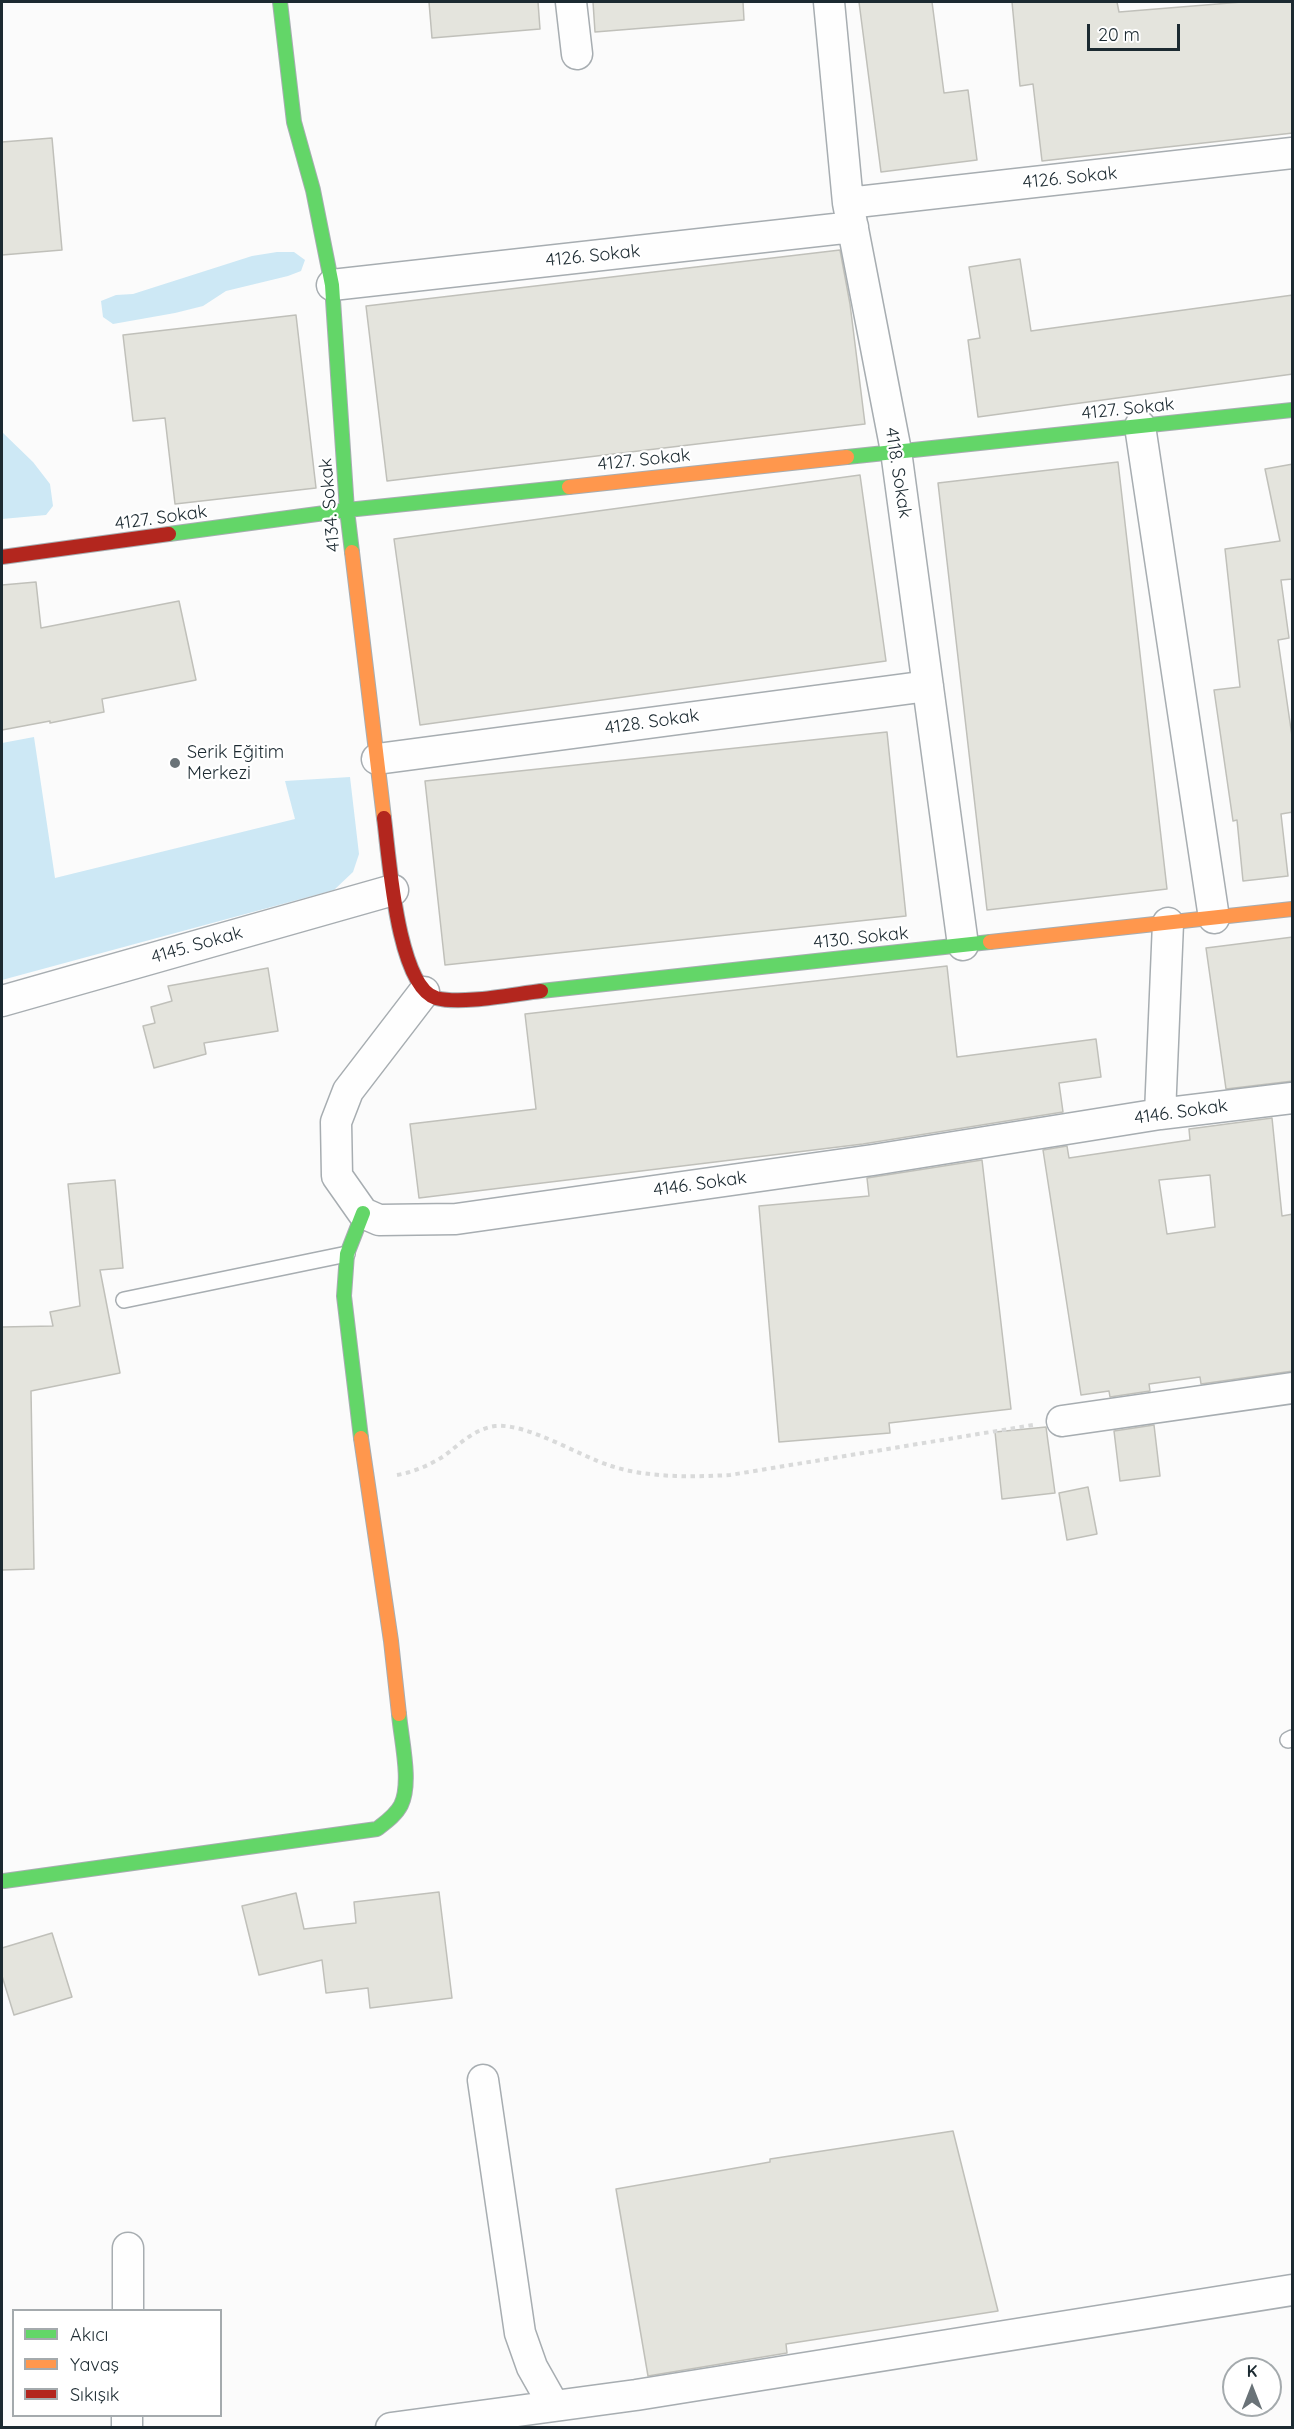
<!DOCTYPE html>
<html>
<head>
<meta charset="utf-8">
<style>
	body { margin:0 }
	#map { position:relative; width:1294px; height:2429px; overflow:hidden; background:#fbfbfb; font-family:Quicksand,sans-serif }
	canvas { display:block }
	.frame { position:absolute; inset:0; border:3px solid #1c2a31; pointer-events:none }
	.legend { position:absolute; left:12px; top:2309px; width:210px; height:108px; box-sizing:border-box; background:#fff; border:2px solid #a4aaad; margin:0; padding:8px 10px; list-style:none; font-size:18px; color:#1c2a31 }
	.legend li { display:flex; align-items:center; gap:12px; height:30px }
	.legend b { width:30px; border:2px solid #a4aaad }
	.north { position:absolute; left:1222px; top:2357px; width:60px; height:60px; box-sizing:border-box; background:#fff; border:2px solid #a4aaad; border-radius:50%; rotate:0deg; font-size:16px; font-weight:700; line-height:24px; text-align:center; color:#1c2a31 }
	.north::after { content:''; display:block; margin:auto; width:21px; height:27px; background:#6a7378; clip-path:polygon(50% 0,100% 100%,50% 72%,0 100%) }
	.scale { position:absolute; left:1087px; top:24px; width:93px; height:27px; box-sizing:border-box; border:3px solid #1c2a31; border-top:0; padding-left:8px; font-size:18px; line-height:21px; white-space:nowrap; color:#1c2a31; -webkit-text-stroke:4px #fff; paint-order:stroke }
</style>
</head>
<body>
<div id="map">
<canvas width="1294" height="2429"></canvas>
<div class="frame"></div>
<ul class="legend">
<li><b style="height:8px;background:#63d668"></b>Akıcı</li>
<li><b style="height:8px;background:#ff974d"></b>Yavaş</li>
<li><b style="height:8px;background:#b3261e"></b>Sıkışık</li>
</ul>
<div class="north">K</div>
<div class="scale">20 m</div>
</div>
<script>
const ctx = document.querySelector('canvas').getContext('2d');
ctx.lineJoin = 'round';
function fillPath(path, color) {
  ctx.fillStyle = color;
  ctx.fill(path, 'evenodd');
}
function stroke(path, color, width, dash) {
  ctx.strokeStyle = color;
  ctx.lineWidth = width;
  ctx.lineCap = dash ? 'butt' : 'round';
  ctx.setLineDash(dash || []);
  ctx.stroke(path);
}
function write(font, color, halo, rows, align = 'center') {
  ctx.font = font + ' Quicksand,sans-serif';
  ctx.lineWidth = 4.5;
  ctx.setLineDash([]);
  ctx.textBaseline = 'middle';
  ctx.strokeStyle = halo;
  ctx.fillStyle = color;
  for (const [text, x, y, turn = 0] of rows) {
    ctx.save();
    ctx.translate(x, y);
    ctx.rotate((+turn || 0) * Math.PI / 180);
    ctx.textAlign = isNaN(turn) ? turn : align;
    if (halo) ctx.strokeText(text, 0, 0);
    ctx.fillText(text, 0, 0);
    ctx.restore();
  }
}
const green = new Path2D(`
	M 277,252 L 294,252 L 305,260 L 301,271 L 288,276 L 226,291 L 203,306 L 175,313 L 113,324 L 103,317 L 101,301 L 116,295 L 133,294 L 252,256 Z
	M 2,432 L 33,462 L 50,484 L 53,506 L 46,515 L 2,519 Z
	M 34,737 L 55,878 L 295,819 L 285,781 L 350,777 L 359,854 L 353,872 L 334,890 L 2,980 L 2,743 Z`);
const building = new Path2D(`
	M 429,2 L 538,2 L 540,29 L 432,38 Z
	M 593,2 L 743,2 L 744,20 L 595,32 Z
	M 859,2 L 932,2 L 944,93 L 968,90 L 977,160 L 881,172 Z
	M 1012,2 L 1117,2 L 1119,12 L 1242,2 L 1293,2 L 1293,133 L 1042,161 L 1033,84 L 1020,86 Z
	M 52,138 L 62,250 L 2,255 L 2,142 Z
	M 840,250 L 850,304 L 865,424 L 387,481 L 366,306 Z
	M 1020,259 L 1031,331 L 1293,295 L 1293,374 L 978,417 L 968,340 L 980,338 L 969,267 Z
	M 296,315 L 316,488 L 175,504 L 165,418 L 133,421 L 123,335 Z
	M 1118,462 L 1167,889 L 987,910 L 938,483 Z
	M 1293,464 L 1293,579 L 1281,580 L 1289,638 L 1278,640 L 1293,743 L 1293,812 L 1281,814 L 1288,876 L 1243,881 L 1237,820 L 1233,821 L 1214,690 L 1240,687 L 1225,549 L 1280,541 L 1265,469 Z
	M 860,475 L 886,661 L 420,725 L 394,539 Z
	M 36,582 L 41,628 L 179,601 L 196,680 L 102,699 L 104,712 L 50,723 L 50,721 L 2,730 L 2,585 Z
	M 887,732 L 906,916 L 445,965 L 425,781 Z
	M 1293,937 L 1293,1081 L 1226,1089 L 1206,948 Z
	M 947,966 L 957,1057 L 1096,1039 L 1101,1077 L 1059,1083 L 1063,1112 L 863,1144 L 419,1198 L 410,1124 L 536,1109 L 525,1014 Z
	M 268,968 L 278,1031 L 204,1043 L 206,1054 L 154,1068 L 143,1026 L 155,1023 L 151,1007 L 172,1001 L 168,986 Z
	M 1272,1118 L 1282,1216 L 1293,1214 L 1293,1371 L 1201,1384 L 1200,1377 L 1149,1384 L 1150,1391 L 1110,1397 L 1109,1391 L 1081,1395 L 1043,1150 L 1067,1146 L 1069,1158 L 1190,1140 L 1189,1129 ZM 1210,1175 L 1215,1227 L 1167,1234 L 1159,1180 Z
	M 982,1160 L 1011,1409 L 889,1423 L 890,1433 L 779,1442 L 759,1206 L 869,1196 L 867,1178 Z
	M 115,1180 L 123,1268 L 100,1270 L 120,1373 L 31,1391 L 34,1569 L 2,1570 L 2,1327 L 53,1326 L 50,1312 L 80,1306 L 68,1184 Z
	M 1154,1425 L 1160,1476 L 1120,1481 L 1114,1431 Z
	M 1046,1427 L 1055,1493 L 1002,1499 L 995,1432 Z
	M 1088,1487 L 1097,1534 L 1067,1540 L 1059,1493 Z
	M 439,1892 L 452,1998 L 370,2008 L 368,1988 L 326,1993 L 322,1960 L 259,1975 L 242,1906 L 296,1893 L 304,1929 L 356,1923 L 354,1902 Z
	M 52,1933 L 72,1997 L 14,2015 L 2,1976 L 2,1948 Z
	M 953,2131 L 998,2311 L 786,2344 L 787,2353 L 648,2376 L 616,2189 L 770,2162 L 770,2159 Z`);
const path = new Path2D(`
	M 397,1475 C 414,1472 430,1465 444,1456 C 460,1444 474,1429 495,1426 C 528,1423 579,1456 611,1466 C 649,1478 691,1477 730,1475 L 1033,1425`);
const lane = new Path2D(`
	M 124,1300 L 347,1254
	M 1288,1740 L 1292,1738`);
const street = new Path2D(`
	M 571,2 L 577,54
	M 829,2 L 848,203 L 896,451 L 963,945
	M 848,203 L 1292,153
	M 332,285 L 853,227
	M 1140,426 L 1214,918
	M 377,759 L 928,686
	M 424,992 L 348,1091 L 336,1122 L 337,1176 L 363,1213 L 379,1220 L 456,1219 L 873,1160 L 1160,1114 L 1292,1098
	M 2,1001 L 393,890
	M 1160,1114 L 1168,923
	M 1062,1421 L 1292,1388
	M 483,2080 L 520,2333 L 532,2367 L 554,2406
	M 128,2310 L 128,2248
	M 127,2428 L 127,2416
	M 391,2428 L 636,2395 L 1292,2290`);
const fast = new Path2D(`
	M 280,2 L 294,122 L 313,190 L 332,285 L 347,510 L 352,552
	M 847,457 L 1292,410
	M 169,534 L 347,510 L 569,487
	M 541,991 L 990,942
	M 361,1438 L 344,1296 L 347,1254 L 363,1213
	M 4,1881 L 377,1829 C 386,1822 396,1815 401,1805 C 412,1783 401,1739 399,1714`);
const slow = new Path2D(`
	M 569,487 L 847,457
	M 352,552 L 384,818
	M 990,942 L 1292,909
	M 361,1438 L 391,1641 L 399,1714`);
const jam = new Path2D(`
	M 2,557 L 169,534
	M 384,818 C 389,855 397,986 436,998 C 462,1005 514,994 541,991`);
const markers = [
	[175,763,6,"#6a7378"]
];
const streetNames = [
	["4126. Sokak",1070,178,-6],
	["4126. Sokak",593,256,-6],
	["4127. Sokak",1128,409,-6],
	["4127. Sokak",644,460,-6],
	["4118. Sokak",898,473,81],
	["4134. Sokak",330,505,-95],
	["4127. Sokak",161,518,-8],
	["4128. Sokak",652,722,-8],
	["4130. Sokak",861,938,-6],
	["4145. Sokak",197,945,-16],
	["4146. Sokak",1181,1112,-8],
	["4146. Sokak",700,1184,-8]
];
const poiNames = [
	["Serik Eğitim",187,753],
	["Merkezi",187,774]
];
fillPath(green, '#cde8f5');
fillPath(building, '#e4e4dd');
stroke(building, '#c0c0ba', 1.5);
stroke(lane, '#a7adb1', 18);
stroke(street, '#a7adb1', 33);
stroke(fast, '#a7adb1', 16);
stroke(slow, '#a7adb1', 16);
stroke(jam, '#a7adb1', 16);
stroke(path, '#d9dada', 4, [4.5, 4.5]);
stroke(lane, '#fefefe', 15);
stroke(street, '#fefefe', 30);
stroke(fast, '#63d668', 14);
stroke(slow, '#ff974d', 14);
stroke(jam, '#b3261e', 14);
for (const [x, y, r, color] of markers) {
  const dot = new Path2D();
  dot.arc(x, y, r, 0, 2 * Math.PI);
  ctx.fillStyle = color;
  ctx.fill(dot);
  stroke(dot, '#fff', 2);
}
write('18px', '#1c2a31', '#fff', streetNames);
write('18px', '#1c2a31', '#fff', poiNames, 'left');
</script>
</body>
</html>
